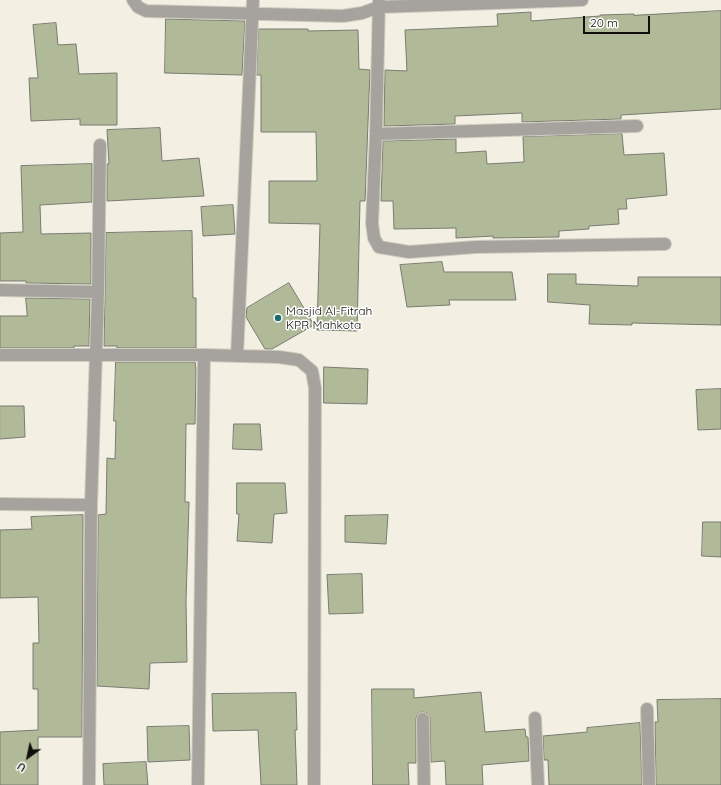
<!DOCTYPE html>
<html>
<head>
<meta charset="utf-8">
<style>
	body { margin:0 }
	#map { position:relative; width:721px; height:785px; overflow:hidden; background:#f3f0e3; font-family:Quicksand,sans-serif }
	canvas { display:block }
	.north { position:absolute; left:8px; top:737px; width:40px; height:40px; -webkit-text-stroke:3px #fff; paint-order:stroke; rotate:213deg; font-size:11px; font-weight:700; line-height:16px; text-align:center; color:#100f0b }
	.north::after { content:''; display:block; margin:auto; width:14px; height:18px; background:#100f0b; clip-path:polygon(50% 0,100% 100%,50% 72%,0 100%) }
	.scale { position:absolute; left:583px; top:16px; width:67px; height:18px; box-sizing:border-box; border:2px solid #100f0b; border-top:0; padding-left:5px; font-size:12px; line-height:14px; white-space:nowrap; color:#100f0b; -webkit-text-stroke:3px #fff; paint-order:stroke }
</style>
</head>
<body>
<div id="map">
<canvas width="721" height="785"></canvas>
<div class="north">U</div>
<div class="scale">20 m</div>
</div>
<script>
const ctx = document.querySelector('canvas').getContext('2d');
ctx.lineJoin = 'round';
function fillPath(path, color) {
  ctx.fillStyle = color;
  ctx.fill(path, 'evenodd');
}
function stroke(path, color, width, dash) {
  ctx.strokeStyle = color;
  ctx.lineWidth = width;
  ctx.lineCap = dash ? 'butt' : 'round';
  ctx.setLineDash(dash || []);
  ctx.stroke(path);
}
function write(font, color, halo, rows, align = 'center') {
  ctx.font = font + ' Quicksand,sans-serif';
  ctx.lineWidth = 3;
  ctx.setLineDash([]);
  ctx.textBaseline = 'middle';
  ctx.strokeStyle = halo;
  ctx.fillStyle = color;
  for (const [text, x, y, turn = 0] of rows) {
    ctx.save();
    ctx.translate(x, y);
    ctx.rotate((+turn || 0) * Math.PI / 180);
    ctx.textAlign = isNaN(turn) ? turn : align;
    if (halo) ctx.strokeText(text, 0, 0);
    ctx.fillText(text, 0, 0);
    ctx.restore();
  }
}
const building = new Path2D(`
	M 721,11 L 721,109 L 621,115 L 621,119 L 522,122 L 522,113 L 455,116 L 455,124 L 384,126 L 385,70 L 407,71 L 405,30 L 498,26 L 497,14 L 531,12 L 531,21 L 600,16 L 600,15 L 634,14 L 634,15 Z
	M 166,19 L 245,21 L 242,75 L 165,73 Z
	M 56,23 L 58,45 L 76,44 L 79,74 L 117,73 L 117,125 L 80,125 L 80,119 L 31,121 L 29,78 L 38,78 L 33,25 Z
	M 259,29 L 308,29 L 308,31 L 358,30 L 359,69 L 370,70 L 365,201 L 360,201 L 357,331 L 317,330 L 320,224 L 269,223 L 269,181 L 317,181 L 316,132 L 261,132 L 261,75 L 257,75 Z
	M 160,128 L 162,161 L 199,158 L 204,196 L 107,201 L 107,164 L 109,164 L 107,130 Z
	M 622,134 L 624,155 L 664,153 L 667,195 L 626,199 L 627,209 L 618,209 L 619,224 L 589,226 L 589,229 L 559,231 L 559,237 L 493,238 L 493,236 L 456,238 L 456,228 L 394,229 L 393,201 L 381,201 L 383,141 L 456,139 L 456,153 L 486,151 L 487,164 L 524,162 L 523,137 Z
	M 92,164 L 92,202 L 40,205 L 41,234 L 91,233 L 91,284 L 26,283 L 26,281 L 0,281 L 0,233 L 23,232 L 21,166 Z
	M 233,205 L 235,234 L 203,236 L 201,207 Z
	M 192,231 L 193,298 L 196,298 L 196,348 L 117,348 L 117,346 L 104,346 L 106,233 Z
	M 442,262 L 444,272 L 512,272 L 516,300 L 449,300 L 450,305 L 407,307 L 400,265 Z
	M 548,274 L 576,274 L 576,284 L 638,286 L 638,277 L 721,277 L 721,325 L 632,323 L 632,325 L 589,324 L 590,305 L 548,302 Z
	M 289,283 L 314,325 L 272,349 L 265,349 L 246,317 L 247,308 Z
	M 26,298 L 90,299 L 89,346 L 74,346 L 74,348 L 0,348 L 0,316 L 27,316 Z
	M 116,362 L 195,362 L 196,369 L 195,424 L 186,424 L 185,502 L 189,502 L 186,601 L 187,662 L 150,663 L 149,689 L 97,686 L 98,515 L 106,514 L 107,458 L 115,459 L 116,421 L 114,421 Z
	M 324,367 L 368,369 L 367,404 L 324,403 Z
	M 721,389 L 721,429 L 698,430 L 696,390 Z
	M 0,406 L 24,406 L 25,437 L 0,439 Z
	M 234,424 L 260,424 L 262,450 L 233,449 Z
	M 237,483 L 285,483 L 287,513 L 274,514 L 272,543 L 237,541 L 239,514 L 237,514 Z
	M 83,515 L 82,737 L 38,737 L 38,785 L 0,785 L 0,732 L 38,730 L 38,689 L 33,689 L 33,643 L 39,643 L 38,597 L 0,598 L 0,530 L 32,529 L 31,517 Z
	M 388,515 L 386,544 L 345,542 L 345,516 Z
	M 703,522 L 721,522 L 721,557 L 702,556 Z
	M 362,574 L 363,613 L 329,614 L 327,575 Z
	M 372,689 L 414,689 L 414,698 L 481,692 L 485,732 L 525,729 L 526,737 L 528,737 L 529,761 L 482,765 L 483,785 L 446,785 L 445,761 L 431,762 L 430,718 L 427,713 L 422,712 L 417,715 L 416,719 L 416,763 L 408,763 L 409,785 L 373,785 Z
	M 296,693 L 297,730 L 295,730 L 297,785 L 261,785 L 258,730 L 213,731 L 212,694 Z
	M 721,699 L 721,785 L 656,785 L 655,722 L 658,722 L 657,700 Z
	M 640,723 L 642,785 L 549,785 L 548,760 L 544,760 L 543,736 L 587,732 L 587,728 Z
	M 189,726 L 190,760 L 148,762 L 147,727 Z
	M 146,762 L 148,785 L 104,785 L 103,764 Z`);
const minor = new Path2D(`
	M 133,0 L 138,7 L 146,11 L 343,16 L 362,13 L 379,7 L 582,0
	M 379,0 L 376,134 L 372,223 L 374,238 L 379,247 L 409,252 L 476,247 L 665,244
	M 376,134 L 637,126
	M 0,290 L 98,292
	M 0,355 L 204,355 L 279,357 L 299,360 L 312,371 L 315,388 L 314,785
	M 237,356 L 253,0
	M 0,504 L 91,505
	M 647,709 L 649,785
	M 535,718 L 538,785
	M 423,719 L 424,785
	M 89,785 L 91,505 L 98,292 L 100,145
	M 198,785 L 204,355`);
const markers = [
	[278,318,4,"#1f6b71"]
];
const poiNames = [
	["Masjid Al-Fitrah",286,311],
	["KPR Mahkota",286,325]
];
fillPath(building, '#b1ba98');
stroke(building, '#787b70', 1);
stroke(minor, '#cfccc0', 14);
stroke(minor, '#a6a29d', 12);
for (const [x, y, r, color] of markers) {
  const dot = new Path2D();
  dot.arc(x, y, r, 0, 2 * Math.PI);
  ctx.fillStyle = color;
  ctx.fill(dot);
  stroke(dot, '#fff', 1.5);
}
write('12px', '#100f0b', '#fff', poiNames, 'left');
</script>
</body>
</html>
